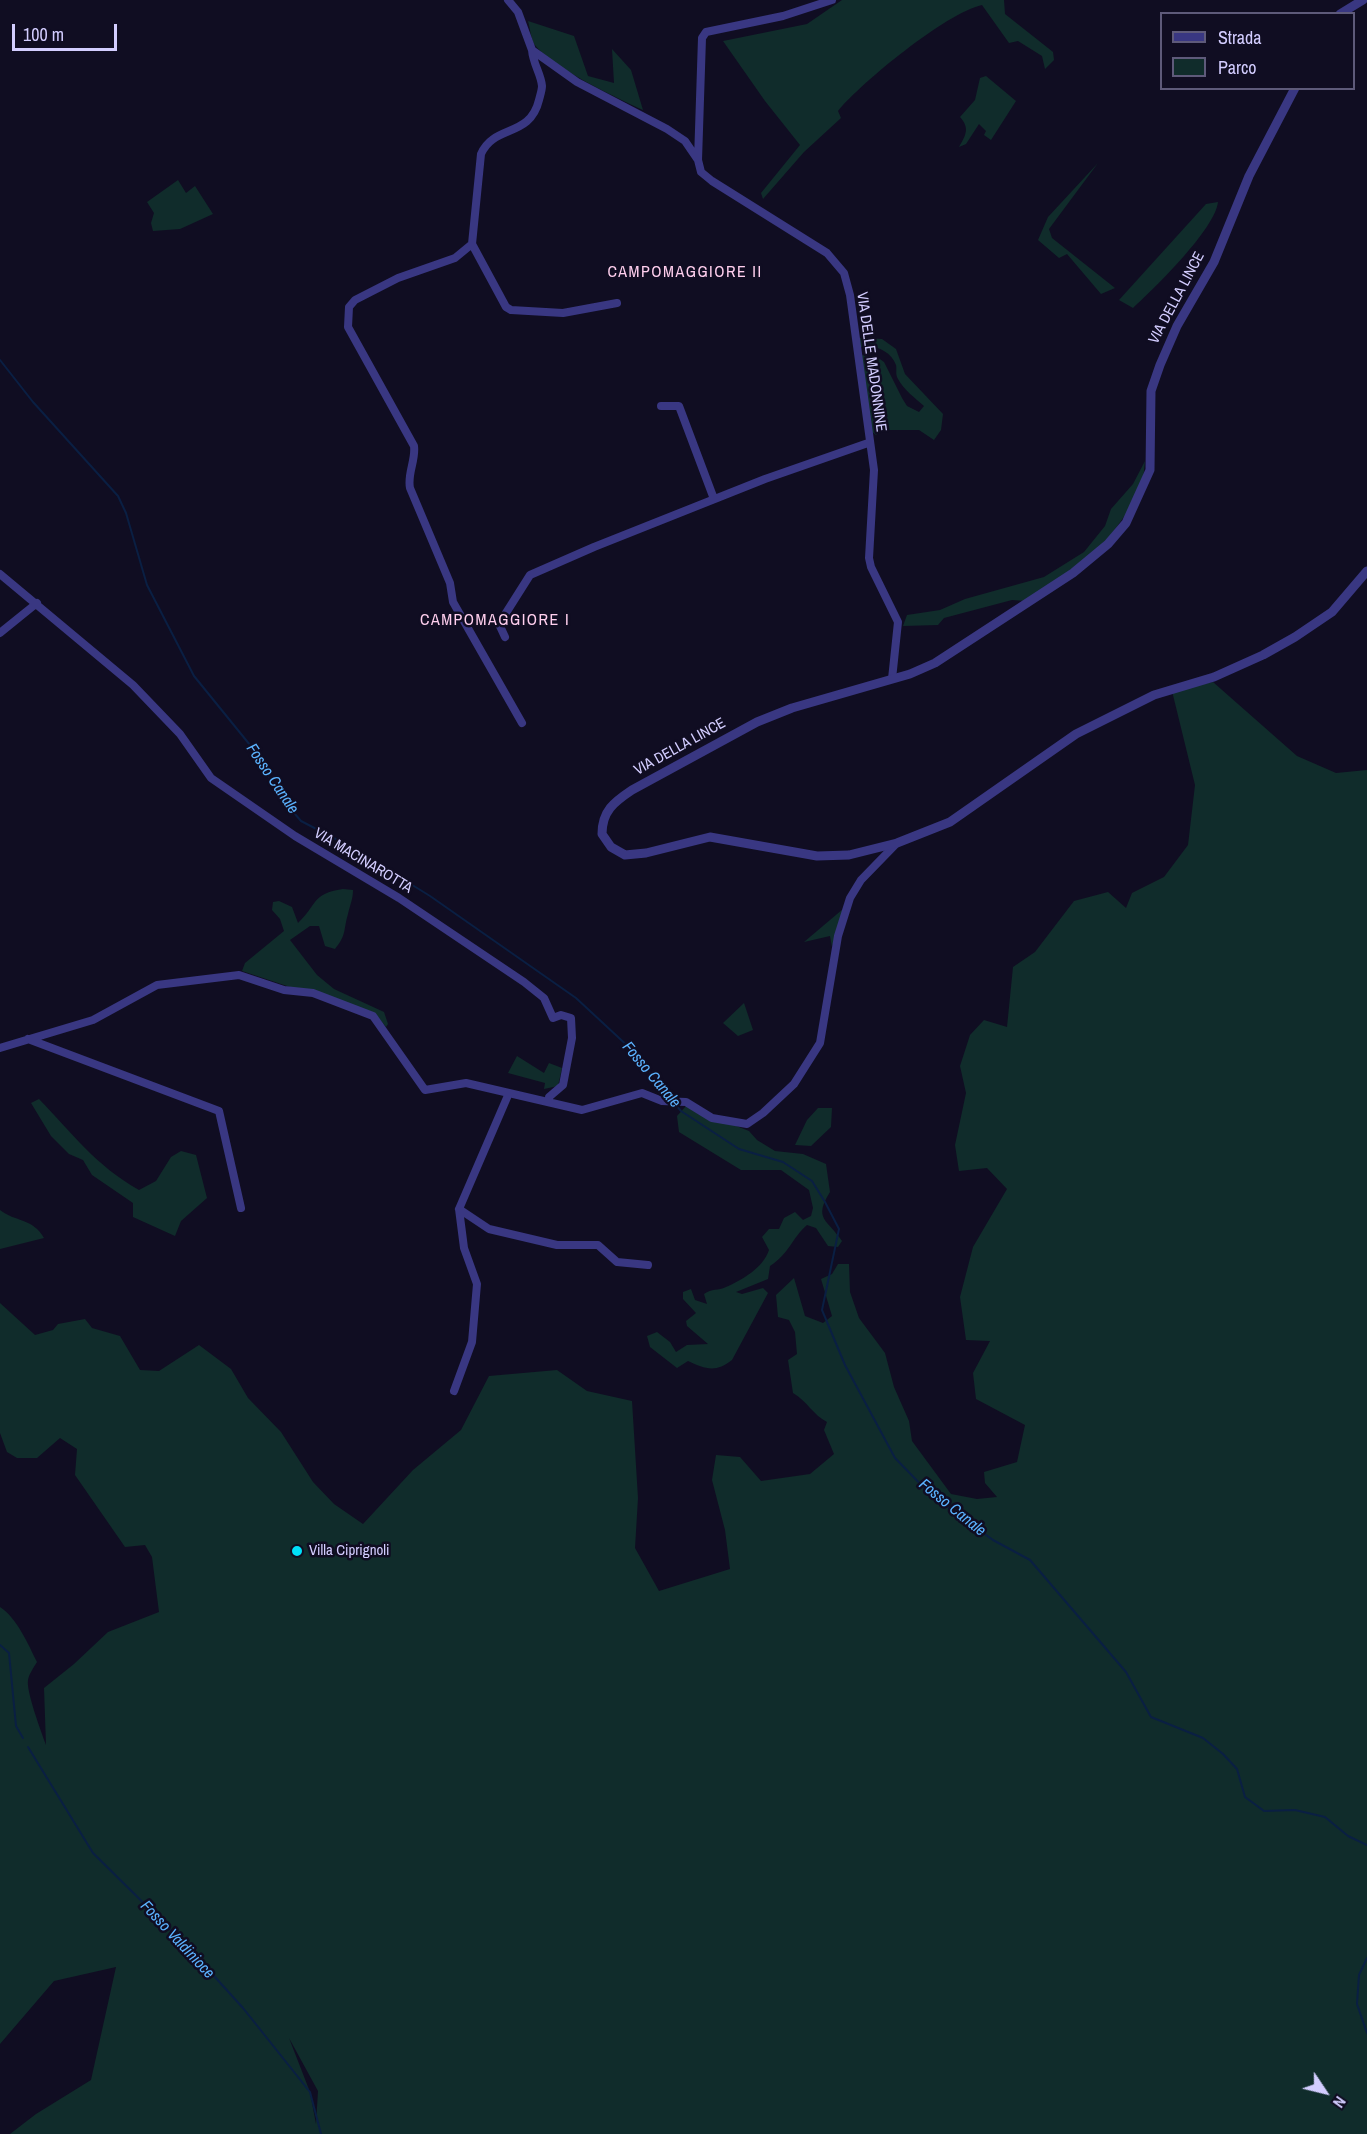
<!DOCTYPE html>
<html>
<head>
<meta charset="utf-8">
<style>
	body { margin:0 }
	#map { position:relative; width:1367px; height:2134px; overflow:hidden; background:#100d22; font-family:"Archivo Narrow",sans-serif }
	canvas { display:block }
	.legend { position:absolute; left:1160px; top:12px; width:195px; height:78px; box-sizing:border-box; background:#100d22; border:2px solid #5e5a7a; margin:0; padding:8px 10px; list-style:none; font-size:18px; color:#d3cdff }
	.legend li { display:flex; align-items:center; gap:12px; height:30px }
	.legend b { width:30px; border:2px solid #5e5a7a }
	.north { position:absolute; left:1295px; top:2062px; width:60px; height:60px; -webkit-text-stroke:4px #100d22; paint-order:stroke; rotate:125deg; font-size:16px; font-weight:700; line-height:24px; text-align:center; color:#d3cdff }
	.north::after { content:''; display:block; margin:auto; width:21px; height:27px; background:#d3cdff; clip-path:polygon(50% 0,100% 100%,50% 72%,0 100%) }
	.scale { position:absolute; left:12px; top:24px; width:105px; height:27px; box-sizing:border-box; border:3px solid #d3cdff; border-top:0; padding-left:8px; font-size:18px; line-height:21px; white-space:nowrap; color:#d3cdff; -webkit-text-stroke:4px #100d22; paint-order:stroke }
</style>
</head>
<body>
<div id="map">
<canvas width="1367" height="2134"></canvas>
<ul class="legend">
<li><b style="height:8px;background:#393782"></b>Strada</li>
<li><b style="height:16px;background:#102c2b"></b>Parco</li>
</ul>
<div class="north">N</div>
<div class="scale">100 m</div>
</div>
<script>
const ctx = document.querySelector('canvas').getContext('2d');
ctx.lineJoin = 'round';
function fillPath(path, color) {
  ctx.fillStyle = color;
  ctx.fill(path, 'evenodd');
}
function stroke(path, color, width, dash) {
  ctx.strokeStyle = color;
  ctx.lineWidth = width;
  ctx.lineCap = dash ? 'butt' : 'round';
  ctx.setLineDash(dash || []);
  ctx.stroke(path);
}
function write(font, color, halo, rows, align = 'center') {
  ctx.font = font + ' "Archivo Narrow",sans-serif';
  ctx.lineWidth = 5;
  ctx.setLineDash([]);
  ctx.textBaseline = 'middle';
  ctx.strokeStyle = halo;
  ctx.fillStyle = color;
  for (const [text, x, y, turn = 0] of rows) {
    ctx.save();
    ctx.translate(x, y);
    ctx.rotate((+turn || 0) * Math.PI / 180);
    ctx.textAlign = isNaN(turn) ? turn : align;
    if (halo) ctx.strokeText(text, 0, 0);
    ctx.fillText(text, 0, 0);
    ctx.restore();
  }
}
const green = new Path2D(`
	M 842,0 L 1004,0 L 1005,14 L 1048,48 L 1053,52 L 1054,60 L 1045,69 L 1042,56 L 1018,41 L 1009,43 L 982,5 C 946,13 862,82 838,111 L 841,118 L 804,152 L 763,199 L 761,193 L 800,145 L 765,101 L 723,41 L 807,24 Z
	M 528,21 L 574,36 L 588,76 L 614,83 L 612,49 L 631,70 L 643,110 C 615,97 552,68 534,44 C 531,38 530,28 528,21 Z
	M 986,76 L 1016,101 L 991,140 L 984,135 L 986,131 L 979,124 L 966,144 L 959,147 C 966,135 970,128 960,117 L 975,100 L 980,78 Z
	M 1098,163 L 1049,229 L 1052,238 L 1115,288 L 1101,294 L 1067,254 L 1059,258 L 1038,240 L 1048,217 Z
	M 178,180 L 186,193 L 195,186 L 213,214 L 180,229 L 153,231 L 151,223 L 154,213 L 147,202 Z
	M 1218,202 C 1215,229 1155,288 1133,308 L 1119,300 L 1206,204 Z
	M 858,338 L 882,339 L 896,349 L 905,374 L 943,414 L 941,430 L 934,440 L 919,430 L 883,430 L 876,435 L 872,432 L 861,355 L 877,357 L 884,362 L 902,398 L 907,406 L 919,412 L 924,406 C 915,398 904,390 898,379 C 895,374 897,370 896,365 C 891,351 874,344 861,347 Z
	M 1145,461 L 1143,480 L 1129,510 L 1107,540 L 1082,562 L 1026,601 L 1012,600 L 944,618 L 938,625 L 903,626 L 907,615 L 940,610 L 965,599 L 1044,577 L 1084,552 L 1105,526 L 1111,509 L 1133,484 Z
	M 1213,682 L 1297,756 L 1336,773 L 1367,770 L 1367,2134 L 10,2134 L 36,2114 L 91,2080 L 116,1967 L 54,1981 L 0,2044 L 0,1607 C 17,1618 28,1644 37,1662 C 34,1667 29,1674 28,1680 C 26,1691 41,1731 46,1745 L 44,1688 L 74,1664 L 108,1632 L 159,1612 L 152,1557 L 145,1545 L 125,1547 L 75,1475 L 77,1449 L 60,1438 L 37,1458 L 17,1458 L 7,1452 L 0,1433 L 0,1303 L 35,1335 L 53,1330 L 58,1324 L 85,1319 L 92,1328 L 120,1336 L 140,1370 L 159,1371 L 199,1345 L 231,1369 L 248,1398 L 281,1432 L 313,1482 L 334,1504 L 363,1524 L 413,1470 L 461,1430 L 489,1376 L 557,1370 L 587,1391 L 632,1401 L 638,1498 L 635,1548 L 659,1591 L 730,1569 L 725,1530 L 712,1480 L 716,1455 L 740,1457 L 761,1481 L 810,1474 L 834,1454 L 824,1430 L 827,1422 C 813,1415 807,1401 793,1393 L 788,1360 L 797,1354 L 795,1332 L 789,1320 L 778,1317 L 776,1295 L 794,1278 L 805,1316 L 823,1323 L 832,1316 L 821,1279 L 832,1274 L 838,1264 L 849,1264 L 850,1292 L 859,1318 L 885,1353 L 894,1387 L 909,1421 L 912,1441 L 951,1494 L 977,1499 L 997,1497 L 985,1483 L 984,1472 L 1017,1462 L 1025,1425 L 976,1399 L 973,1373 L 990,1341 L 966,1340 L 960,1297 L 973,1247 L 1007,1189 L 987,1168 L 959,1171 L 955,1145 L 966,1093 L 960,1066 L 970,1035 L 984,1020 L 1007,1027 L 1013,967 L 1035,952 L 1074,901 L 1108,892 L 1126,908 L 1132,893 L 1164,877 L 1188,845 L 1195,785 L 1172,691 ZM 289,2038 L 318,2091 L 316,2124 L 310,2092 Z
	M 343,889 L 353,890 C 353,899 350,905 348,914 C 343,931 347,934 335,949 L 325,946 L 319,926 L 310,926 L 290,940 L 317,975 L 334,989 L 384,1012 L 388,1024 L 386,1027 L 377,1016 L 242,971 L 245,963 L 284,931 L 280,919 L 272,910 L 273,902 L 279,901 L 292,907 L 298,923 C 318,904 311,894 343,889 Z
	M 843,909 L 832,947 L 830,936 L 804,942 Z
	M 744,1003 L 753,1030 L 738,1036 L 723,1023 Z
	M 517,1056 L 544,1073 L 549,1063 L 562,1068 L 558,1086 L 544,1089 L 545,1083 L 508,1073 Z
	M 39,1099 C 73,1134 95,1165 139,1190 L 156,1181 L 171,1157 L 181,1151 L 196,1155 L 207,1198 L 181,1221 L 175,1236 L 133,1217 L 133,1203 L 92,1175 L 83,1160 L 69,1154 L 51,1136 L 31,1103 Z
	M 686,1106 L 749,1131 L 757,1140 L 775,1151 L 803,1154 L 826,1164 L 830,1192 C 813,1219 827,1219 842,1241 L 838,1247 L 828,1246 L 816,1228 L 807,1225 C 792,1238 789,1254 770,1266 L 768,1279 L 736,1292 L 742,1294 L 763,1288 L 768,1293 L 732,1360 C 716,1373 705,1369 688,1361 L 677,1368 L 650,1347 L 647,1336 L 657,1332 L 670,1342 L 676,1352 L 687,1345 L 708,1344 L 687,1326 L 686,1321 L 696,1313 L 683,1299 L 683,1292 L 691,1289 L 695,1300 L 707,1304 L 704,1294 C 712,1288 718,1291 726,1287 C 742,1280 763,1268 769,1250 L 762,1237 L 769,1229 L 779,1229 L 784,1218 L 795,1212 L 803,1220 L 811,1216 L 813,1208 L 809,1190 L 781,1170 L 741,1170 L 679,1132 L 677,1116 Z
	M 818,1108 L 832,1108 L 831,1127 L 811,1146 L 795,1145 L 807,1120 Z
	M 0,1210 C 15,1222 33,1218 44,1238 L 0,1249 Z`);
const stream = new Path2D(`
	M 0,360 L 33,402 L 118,496 L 126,513 L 147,585 L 194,676 L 250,745 L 282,799 L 301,821 L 351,847 L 430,896 L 576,998 L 632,1050 L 670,1098
	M 676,1105 L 681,1111 L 739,1149 L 783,1162 L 812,1181 L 825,1202 L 839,1229 L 822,1310 L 845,1365 L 895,1458 L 932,1496 L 993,1540 L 1030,1560 L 1126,1672 L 1151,1717 L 1203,1738 L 1223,1754 L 1237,1769 L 1245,1797 L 1264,1811 L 1295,1810 L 1325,1817 L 1348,1836 L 1367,1845
	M 0,1645 L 9,1653 L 16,1726 L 23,1738
	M 28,1747 L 93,1853 L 186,1945 L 243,2008 L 310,2092 L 321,2134
	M 1367,1958 L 1359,1975 L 1357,2004 L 1367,2033`);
const minor = new Path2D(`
	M 508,0 L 518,12 L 532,50 L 577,82 L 667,129 L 685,141 L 698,160
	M 832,0 L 783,16 L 706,32 L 702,38 L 698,160 L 701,172 L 712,181 L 827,253 L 844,273 L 850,295 L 874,470 L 869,558 L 871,567 L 898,622 L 892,679
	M 532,50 C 533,64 541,74 542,86 C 542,90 540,96 539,100 C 530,138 494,124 481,154 L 472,244 L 506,307 L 511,310 L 563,313 L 617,303
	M 472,244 L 455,258 L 398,278 L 355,300 L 349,307 L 348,327 L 414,446 C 416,460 407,474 410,488 L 450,583 L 453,602 L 522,723
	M 661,406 L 679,406 L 714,499
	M 0,574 L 133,685 L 180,734 L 211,778 L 295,836 L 399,898 L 524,982 L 544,998 L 553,1018 L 561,1015 L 571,1018 L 572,1038 L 563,1085 L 549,1097 L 549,1102
	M 0,633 L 37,603
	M 505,637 L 499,624 L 530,575 L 594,547 L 765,479 L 868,443
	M 28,1039 L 219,1111 L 241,1208
	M 0,1048 L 93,1020 L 157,985 L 239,975 L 284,990 L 313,993 L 373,1016 L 425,1090 L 466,1083 L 582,1110 L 642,1093 L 662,1101 L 686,1102 L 712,1118 L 747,1124 L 763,1113 L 794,1084 L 820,1043 L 838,936 L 850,898 L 861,880 L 896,844
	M 459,1209 L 489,1229 L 557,1245 L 598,1245 L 617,1262 L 648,1265
	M 454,1391 L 472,1342 L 477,1284 L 464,1248 L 459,1209 L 509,1093`);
const tertiary = new Path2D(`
	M 1340,14 L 1363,0
	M 1295,88 L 1249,176 L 1214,262 L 1177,326 L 1160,365 L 1151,391 L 1150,470 L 1126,523 L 1108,544 L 1073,573 L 935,663 L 910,674 L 792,708 L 757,722 L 632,790 C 614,802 602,811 602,834 L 611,847 L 625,855 L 646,853 L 710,837 L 817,856 L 849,855 L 897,843 L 950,822 L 1076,734 L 1154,695 L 1214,677 L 1263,655 L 1295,637 L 1332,612 L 1367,571`);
const markers = [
	[297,1551,6,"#00dff8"]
];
const streetNames = [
	["VIA DELLA LINCE",1177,298,-62],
	["VIA DELLE MADONNINE",871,362,82],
	["VIA DELLA LINCE",680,747,-29],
	["VIA MACINAROTTA",363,861,31]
];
const poiNames = [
	["Villa Ciprignoli",309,1551]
];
const neighbourhoodNames = [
	["CAMPOMAGGIORE II",685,273],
	["CAMPOMAGGIORE I",495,621]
];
const waterNames = [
	["Fosso Canale",272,779,56],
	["Fosso Canale",651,1075,50],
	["Fosso Canale",952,1508,39],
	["Fosso Valdinioce",177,1940,47]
];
fillPath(green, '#102c2b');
stroke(stream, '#0a1f43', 2);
stroke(minor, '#393782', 8);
stroke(tertiary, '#393782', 9);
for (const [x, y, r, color] of markers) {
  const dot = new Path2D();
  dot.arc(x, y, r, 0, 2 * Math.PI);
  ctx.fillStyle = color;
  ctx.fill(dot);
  stroke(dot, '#100d22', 2);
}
write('15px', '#d3cdff', '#100d22', streetNames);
write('15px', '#d3cdff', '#100d22', poiNames, 'left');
ctx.letterSpacing = '1.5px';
write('16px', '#ffcfee', '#100d22', neighbourhoodNames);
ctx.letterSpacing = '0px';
write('italic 16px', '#5bb3ff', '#100d22', waterNames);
</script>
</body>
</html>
